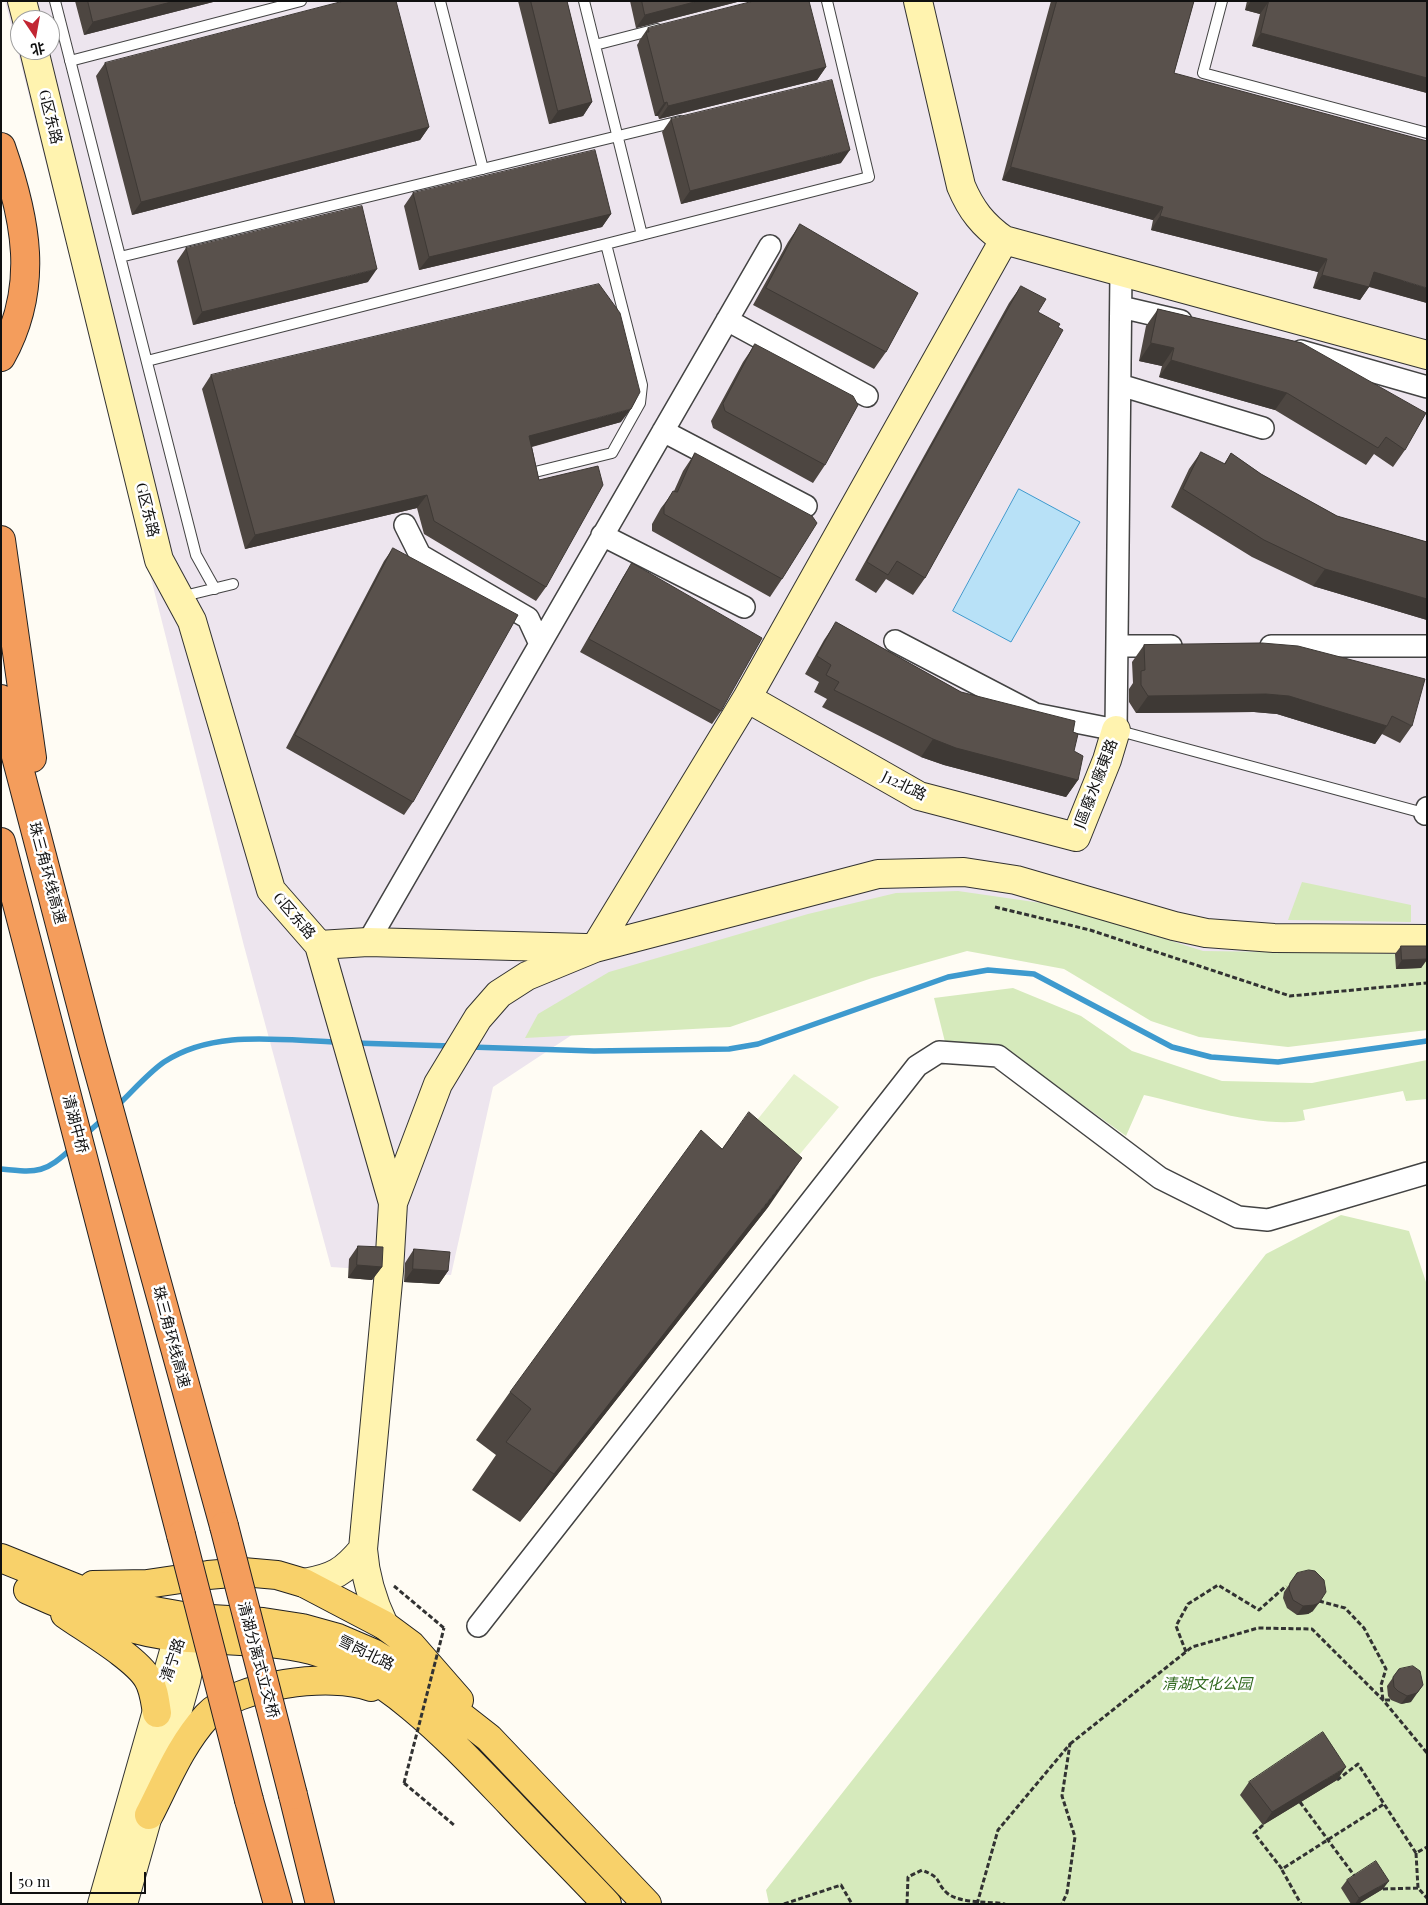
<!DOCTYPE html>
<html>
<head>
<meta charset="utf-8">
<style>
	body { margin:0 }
	#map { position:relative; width:1428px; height:1905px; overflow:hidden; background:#fffcf4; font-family:"Playfair Display","Noto Sans SC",serif }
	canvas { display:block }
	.frame { position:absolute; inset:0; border:2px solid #101010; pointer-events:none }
	.north { position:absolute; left:10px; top:10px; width:50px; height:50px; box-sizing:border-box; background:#fff; border:1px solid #9f9f9f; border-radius:50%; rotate:168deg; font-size:14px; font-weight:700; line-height:20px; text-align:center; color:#101010 }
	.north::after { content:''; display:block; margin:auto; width:18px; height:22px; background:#c22633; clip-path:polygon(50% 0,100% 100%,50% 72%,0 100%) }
	.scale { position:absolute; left:10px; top:1872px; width:136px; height:22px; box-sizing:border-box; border:2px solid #101010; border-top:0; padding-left:6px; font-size:15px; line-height:18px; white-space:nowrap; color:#101010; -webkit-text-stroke:4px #fff; paint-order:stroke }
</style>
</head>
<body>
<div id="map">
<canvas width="1428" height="1905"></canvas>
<div class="frame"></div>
<div class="north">北</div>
<div class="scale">50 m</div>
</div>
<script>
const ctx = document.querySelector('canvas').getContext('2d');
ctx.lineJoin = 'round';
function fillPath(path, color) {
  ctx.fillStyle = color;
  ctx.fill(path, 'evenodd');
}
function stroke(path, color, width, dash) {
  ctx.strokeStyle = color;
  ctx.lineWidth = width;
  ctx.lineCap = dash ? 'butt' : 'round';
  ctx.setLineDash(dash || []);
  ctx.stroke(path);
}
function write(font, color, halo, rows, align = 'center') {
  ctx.font = font + ' "Playfair Display","Noto Sans SC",serif';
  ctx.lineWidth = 5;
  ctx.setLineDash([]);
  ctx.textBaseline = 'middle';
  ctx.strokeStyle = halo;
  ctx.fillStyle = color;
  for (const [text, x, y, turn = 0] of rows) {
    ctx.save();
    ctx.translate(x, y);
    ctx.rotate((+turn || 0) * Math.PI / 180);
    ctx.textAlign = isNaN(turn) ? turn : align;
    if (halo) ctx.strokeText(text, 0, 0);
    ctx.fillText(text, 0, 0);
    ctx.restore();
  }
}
const industrial = new Path2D(`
	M 5,1 L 1427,1 L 1427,998 L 967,911 L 643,988 L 493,1087 L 451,1275 L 331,1267 L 244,946 ZM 20,20 L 50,20 L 50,50 L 20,50 Z`);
const green = new Path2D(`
	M 1302,882 L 1411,905 L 1411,922 L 1288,920 Z
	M 958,891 L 1062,906 L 1203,951 L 1427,954 L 1427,1030 L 1288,1047 L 1199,1037 L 1151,1021 L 1064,969 L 967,951 L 872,978 L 730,1027 L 525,1038 L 538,1014 L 609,972 L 808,914 L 896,893 Z
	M 1013,988 L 1081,1016 L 1132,1051 L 1222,1081 L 1312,1083 L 1427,1060 L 1427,1099 L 1406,1101 L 1403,1091 L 1303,1110 L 1305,1120 C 1268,1130 1184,1104 1144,1095 L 1126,1136 L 998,1044 L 945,1042 L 934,998 Z
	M 1341,1215 L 1409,1231 L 1427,1285 L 1427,1904 L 769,1904 L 766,1890 L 1266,1254 Z`);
const pitch = new Path2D(`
	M 794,1074 L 839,1107 L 775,1184 L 733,1150 Z`);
const water = new Path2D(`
	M 1019,489 L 1080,522 L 1011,642 L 953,611 Z`);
const stream = new Path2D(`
	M 355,1043 L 450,1046
	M 470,1047 L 594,1051 L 729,1049 L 758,1044 L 948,977 L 988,970 L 1034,974 L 1172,1047 L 1211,1057 L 1278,1062 L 1427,1041
	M 117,1106 C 132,1092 147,1074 164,1062 C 216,1028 283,1041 340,1042
	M 85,1135 L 104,1118
	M 1,1169 C 39,1173 45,1173 73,1147`);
const path = new Path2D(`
	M 995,907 L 1090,930 L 1290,996 L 1427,983
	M 394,1586 L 444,1628
	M 1319,1601 L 1345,1608 L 1364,1628 L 1386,1669 L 1381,1685 L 1383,1700 L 1391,1700
	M 1186,1652 L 1176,1626 L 1188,1604 L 1218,1585 L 1259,1610 L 1286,1586
	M 1070,1744 L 1192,1647 L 1258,1628 L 1312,1629 L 1383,1700 L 1427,1753
	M 1337,1780 L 1358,1764 L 1416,1853 L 1427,1847
	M 404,1783 L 454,1825
	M 1300,1802 L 1356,1878
	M 1263,1825 L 1254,1833 L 1282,1869 L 1384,1804
	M 1416,1853 L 1418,1888 L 1427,1898
	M 1282,1870 L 1301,1904
	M 1383,1889 L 1418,1888
	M 784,1904 L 841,1885 L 852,1904
	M 907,1904 L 908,1877 L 922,1870 C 944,1879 934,1881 947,1893 C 960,1904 989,1901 1005,1904
	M 977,1904 L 998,1830 L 1070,1744 L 1062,1796 L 1075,1837 L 1067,1893 L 1062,1904`);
const lane = new Path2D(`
	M 55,1 L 196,555 L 215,589
	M 440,1 L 483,169
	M 584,1 L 642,235
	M 1222,1 L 1203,73 L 1427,133
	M 595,45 L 657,29
	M 70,61 L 301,1
	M 120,257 L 680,121
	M 147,361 L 869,177 L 827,1
	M 531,473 L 612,453 L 640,403 L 642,385 L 606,244
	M 180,597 L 233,584
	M 1116,730 L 1427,814`);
const street = new Path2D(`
	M 1121,307 L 1181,321
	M 727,320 L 867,396
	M 1301,351 L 1427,387
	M 1120,385 L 1263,428
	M 663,431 L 806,506
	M 405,525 L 420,555 L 528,618 L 540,644
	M 602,535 L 744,607
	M 895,641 L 1035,714 L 1116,730 L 1121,272
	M 1118,646 L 1171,646
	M 1271,646 L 1427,646
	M 1425,814 L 1427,808
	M 368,942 L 770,246
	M 478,1626 L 917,1066 L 939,1052 L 998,1056 L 1160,1178 L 1238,1217 L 1268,1220 L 1427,1173`);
const secondary = new Path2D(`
	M 22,1 L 27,20
	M 918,1 L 961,186 C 971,210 983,225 1004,240 L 1427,355
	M 34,50 L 159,560 L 192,621 L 271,890 L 319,945 L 393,1203
	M 747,698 L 919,796 L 1076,837 L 1107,760 L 1116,730
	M 319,945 L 368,942 L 586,948
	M 595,948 L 747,698 L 1004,240
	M 304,1583 C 333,1578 344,1572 363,1549
	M 384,1625 C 372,1600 365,1577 363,1549 L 389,1271 L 393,1203 L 438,1084 L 478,1018 L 499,994 L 527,976 L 595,948 L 878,874 L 964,872 L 1016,880 L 1174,926 L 1206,933 L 1274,938 L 1427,939
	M 102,1904 L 178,1637 L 193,1619
	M 123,1904 L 186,1681 L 196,1634`);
const primary = new Path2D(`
	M 1,1558 L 93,1595 L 143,1609 L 194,1618 L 263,1622 L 302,1628 L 338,1638 L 373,1653 L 406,1673 L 489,1738 L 647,1904
	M 93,1585 L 147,1584 L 208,1575 L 243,1572 L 277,1575 L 304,1583 L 384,1625 L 411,1645 L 459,1700
	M 28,1590 C 74,1611 128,1632 179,1637 C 223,1642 268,1639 311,1650 C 388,1671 456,1747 510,1803 C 542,1837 575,1870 607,1904
	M 65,1614 C 86,1629 136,1658 148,1679 C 154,1689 155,1701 157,1713
	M 149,1815 C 166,1782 181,1744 207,1716 C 236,1684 332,1672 371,1687`);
const highway = new Path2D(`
	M 1,147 C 26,219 40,287 1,357
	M 1,540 L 32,758
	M 1,699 L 92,1047 L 224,1526
	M 1,842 L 181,1535
	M 293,1795 L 320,1904
	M 249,1800 L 278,1904`);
const pathBridge = new Path2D(`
	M 404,1783 L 444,1628`);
const highwayBridge = new Path2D(`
	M 224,1526 L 293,1795
	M 181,1535 L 249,1800`);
const wall = new Path2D(`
	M 75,1 L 217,1 L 84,35 Z
	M 518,1 L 567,1 L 592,102 L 583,116 L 549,124 Z
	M 630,1 L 741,1 L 636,28 Z
	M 1051,1 L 1194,1 L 1174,73 L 1427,303 L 1369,287 L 1360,300 L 1313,288 L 1318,272 L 1151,230 L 1153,220 L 1002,180 Z
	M 1247,1 L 1427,1 L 1427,93 L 1252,46 L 1260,14 L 1245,10 Z
	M 648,28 L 826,67 L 817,80 L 659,119 L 658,116 L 655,116 L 637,45 L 639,42 L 639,41 Z
	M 105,63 L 429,127 L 420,140 L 132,215 L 96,76 Z
	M 671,119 L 841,163 L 681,204 L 662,132 Z
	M 413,193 L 611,214 L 602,227 L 419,270 L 404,206 Z
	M 800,224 L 886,352 L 874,369 L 753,305 L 788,242 Z
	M 186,248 L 368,282 L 193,325 L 177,261 Z
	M 1021,286 L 1038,312 L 925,578 L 913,595 L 886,579 L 876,593 L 855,580 L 1009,303 Z
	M 1158,309 L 1302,343 L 1405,450 L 1393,467 L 1374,454 L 1366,465 L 1275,410 L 1159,377 L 1162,366 L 1139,361 L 1146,326 Z
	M 755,344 L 825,465 L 813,483 L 713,428 L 711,421 L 743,362 Z
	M 211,375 L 621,422 L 532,447 L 539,480 L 546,587 L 536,601 L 424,534 L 417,508 L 245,549 L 202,389 Z
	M 1201,452 L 1224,464 L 1231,453 L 1261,474 L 1337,516 L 1427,542 L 1427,620 L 1313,586 L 1252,557 L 1171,507 L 1189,469 Z
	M 695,453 L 782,579 L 770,597 L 652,531 L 652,524 L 661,508 L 674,491 L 683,471 Z
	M 393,548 L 413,802 L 404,815 L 286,748 L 384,561 Z
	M 632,563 L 721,711 L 712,724 L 580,652 L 623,577 Z
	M 836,622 L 961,692 L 1073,732 L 1074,751 L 1078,780 L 1066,797 L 944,765 L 921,757 L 822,707 L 827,699 L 814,692 L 819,682 L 805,674 L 824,640 Z
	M 1262,643 L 1412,726 L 1400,743 L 1382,734 L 1375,744 L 1277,714 L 1254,712 L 1136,713 L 1129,702 L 1129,689 L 1133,683 L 1132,662 L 1144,645 Z
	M 1401,946 L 1427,946 L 1427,960 L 1421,968 L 1396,969 L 1395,954 Z
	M 769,1206 L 520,1522 L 472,1490 L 496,1455 L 476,1440 L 510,1392 Z
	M 358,1246 L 382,1267 L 372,1280 L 348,1278 L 349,1259 Z
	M 414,1249 L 448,1271 L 439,1284 L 404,1282 L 405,1263 Z
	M 1297,1573 L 1313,1611 L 1308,1614 L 1297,1615 L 1287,1608 L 1283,1598 L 1284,1592 Z
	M 1399,1669 L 1411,1702 L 1401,1704 L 1391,1700 L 1388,1696 L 1387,1686 Z
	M 1337,1780 L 1263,1825 L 1240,1795 L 1249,1782 Z
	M 1347,1880 L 1383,1889 L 1358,1904 L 1351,1904 L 1341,1888 Z`);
const shadedWall = new Path2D(`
	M 175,1 L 217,1 L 84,35 L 93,22 Z
	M 698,1 L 741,1 L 636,28 L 645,15 Z
	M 1251,1 L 1269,1 L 1260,14 L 1245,10 Z
	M 1261,33 L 1427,78 L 1427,93 L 1252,46 Z
	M 826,67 L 817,80 L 659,119 L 668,106 Z
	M 592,102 L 583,116 L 549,124 L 558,111 Z
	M 667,102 L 658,116 L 655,116 L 664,103 Z
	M 429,127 L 420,140 L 132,215 L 141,202 Z
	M 850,150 L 841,163 L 681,204 L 690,191 Z
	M 1011,167 L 1163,207 L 1153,220 L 1002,180 Z
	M 611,214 L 602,227 L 419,270 L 429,257 Z
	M 1160,216 L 1327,259 L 1318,272 L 1151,230 Z
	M 377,269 L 368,282 L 193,325 L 202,312 Z
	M 1374,272 L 1427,288 L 1427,303 L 1364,285 Z
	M 1322,275 L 1369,287 L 1360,300 L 1313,288 Z
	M 1151,343 L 1174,348 L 1162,366 L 1139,361 Z
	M 1171,360 L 1287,393 L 1275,410 L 1159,377 Z
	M 631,409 L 621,422 L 519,450 L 529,436 Z
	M 427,495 L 417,508 L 245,549 L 255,535 Z
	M 1325,569 L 1427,599 L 1427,620 L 1313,586 Z
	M 1266,694 L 1289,696 L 1387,726 L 1375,744 L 1277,714 L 1254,712 L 1136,713 L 1148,696 Z
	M 933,739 L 1078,780 L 1066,797 L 944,765 L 921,757 Z
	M 1427,959 L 1421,968 L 1396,969 L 1402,960 Z
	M 802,1158 L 769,1206 L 520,1522 L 554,1474 Z
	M 357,1265 L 382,1267 L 372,1280 L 348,1278 Z
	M 413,1269 L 448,1271 L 439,1284 L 404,1282 Z
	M 1319,1603 L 1313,1611 L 1308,1614 L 1297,1615 L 1303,1606 Z
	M 1423,1685 L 1411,1702 L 1401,1704 L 1407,1696 Z
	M 1346,1767 L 1337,1780 L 1263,1825 L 1272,1812 Z
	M 1389,1881 L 1383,1889 L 1358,1904 L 1355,1904 L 1359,1898 Z`);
const building = new Path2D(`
	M 88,1 L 175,1 L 93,22 Z
	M 344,1 L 396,1 L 429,127 L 141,202 L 105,63 Z
	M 531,1 L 567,1 L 592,102 L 558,111 Z
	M 642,1 L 698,1 L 645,15 Z
	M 754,1 L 809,1 L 826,67 L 668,106 L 667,102 L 664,103 L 646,32 L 649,32 L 648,28 Z
	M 1057,1 L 1194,1 L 1174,73 L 1427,141 L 1427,288 L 1374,272 L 1369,287 L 1322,275 L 1327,259 L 1160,216 L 1163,207 L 1011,167 Z
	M 1269,1 L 1427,1 L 1427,78 L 1261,33 Z
	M 832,80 L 850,150 L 690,191 L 671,119 Z
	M 595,150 L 611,214 L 429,257 L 413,193 Z
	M 362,206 L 377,269 L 202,312 L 186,248 Z
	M 800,224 L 918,293 L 886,352 L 766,288 Z
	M 599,284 L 620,313 L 640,392 L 631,409 L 529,436 L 539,480 L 598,466 L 603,485 L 546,587 L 434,521 L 427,495 L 255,535 L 211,375 Z
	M 1021,286 L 1046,299 L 1038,312 L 1060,324 L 1058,327 L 1063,330 L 925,578 L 897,561 L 888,575 L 867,562 Z
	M 1158,309 L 1302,343 L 1426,413 L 1405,450 L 1386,437 L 1378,448 L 1287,393 L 1171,360 L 1174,348 L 1151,343 Z
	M 755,344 L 853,396 L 858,405 L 825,465 L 725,411 L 723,404 Z
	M 1201,452 L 1225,464 L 1231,453 L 1261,474 L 1337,516 L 1427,542 L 1427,599 L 1325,569 L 1264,540 L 1183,489 Z
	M 695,453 L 812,516 L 817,523 L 782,579 L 664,514 L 664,506 L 673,491 L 677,492 Z
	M 393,548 L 518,615 L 413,802 L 295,735 Z
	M 632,563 L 762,638 L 721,711 L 589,639 Z
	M 836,622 L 961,692 L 1075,721 L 1073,732 L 1078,734 L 1074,751 L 1083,756 L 1078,780 L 956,748 L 933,739 L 834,690 L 839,682 L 826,675 L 831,665 L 817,656 Z
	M 1262,643 L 1298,646 L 1425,679 L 1412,726 L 1392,716 L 1387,726 L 1289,696 L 1266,694 L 1148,696 L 1141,685 L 1141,671 L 1145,670 L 1144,645 Z
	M 1401,946 L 1427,946 L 1427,959 L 1402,960 Z
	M 749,1112 L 802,1158 L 554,1474 L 506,1442 L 531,1409 L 510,1392 L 701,1130 L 722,1149 Z
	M 358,1246 L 383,1247 L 382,1267 L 357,1265 Z
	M 414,1249 L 450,1252 L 448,1271 L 413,1269 Z
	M 1309,1570 L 1315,1571 L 1324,1580 L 1326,1592 L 1319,1603 L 1314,1605 L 1303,1606 L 1293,1600 L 1289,1589 L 1290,1583 L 1297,1573 Z
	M 1413,1666 L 1420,1671 L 1423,1685 L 1417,1693 L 1407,1696 L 1398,1691 L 1394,1687 L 1393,1677 L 1399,1669 Z
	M 1323,1732 L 1346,1767 L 1272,1812 L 1249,1782 Z
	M 1376,1861 L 1389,1881 L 1359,1898 L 1347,1880 Z`);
const streetNames = [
	["G区东路",50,117,76],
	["G区东路",147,510,76],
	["J區廢水廠東路",1096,784,-69],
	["J12北路",904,786,26],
	["珠三角环线高速",47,873,75],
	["G区东路",294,916,49],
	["清湖中桥",75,1124,75],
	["珠三角环线高速",171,1337,75],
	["雪岗北路",366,1653,26],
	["清宁路",173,1660,-71],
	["清湖分离式立交桥",258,1660,75]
];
const parkNames = [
	["清湖文化公园",1207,1684]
];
fillPath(industrial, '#ede5ee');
fillPath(green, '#d6eabc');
fillPath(pitch, '#e6f2ce');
fillPath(water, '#b8e1f7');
stroke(water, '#3e9ace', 1);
stroke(stream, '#3e9ace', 5.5);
stroke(lane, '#434343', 12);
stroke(street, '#434343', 24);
stroke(secondary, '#323232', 30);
stroke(primary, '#212121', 30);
stroke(highway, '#212121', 30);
stroke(path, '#323232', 3, [5, 2.5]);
stroke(lane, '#fff', 10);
stroke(street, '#fff', 21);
stroke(secondary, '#fff3af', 28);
stroke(primary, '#f8d16a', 28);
stroke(highway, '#f49d5c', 28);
stroke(highwayBridge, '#212121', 30, []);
stroke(pathBridge, '#323232', 3, [5, 2.5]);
stroke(highwayBridge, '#f49d5c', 28);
fillPath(wall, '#4d4641');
fillPath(shadedWall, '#3e3935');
fillPath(building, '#59514c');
stroke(building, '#3e3935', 1);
write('15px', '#101010', '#fff', streetNames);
write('italic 15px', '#316a1f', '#fff', parkNames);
</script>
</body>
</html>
